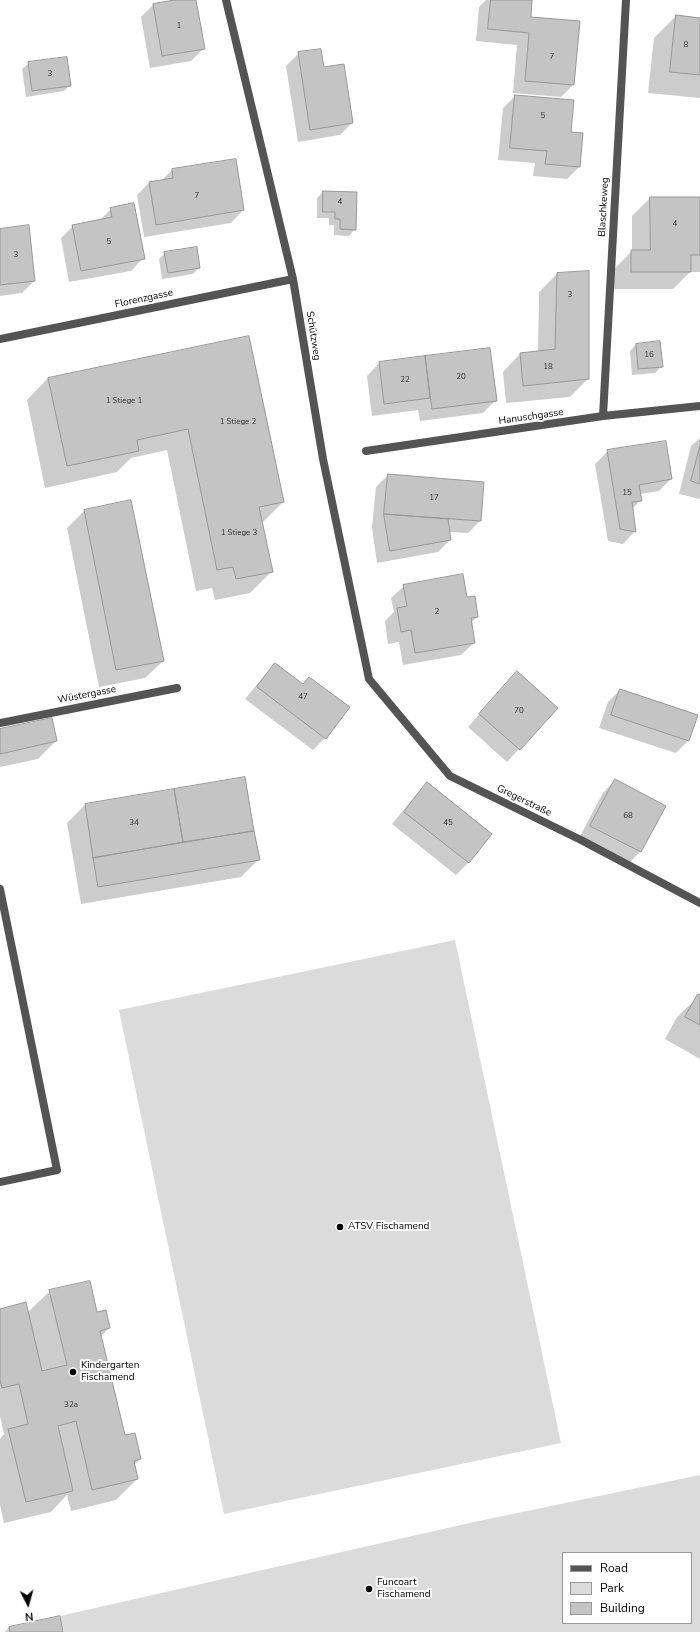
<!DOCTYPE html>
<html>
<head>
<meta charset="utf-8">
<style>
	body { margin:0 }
	#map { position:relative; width:700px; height:1632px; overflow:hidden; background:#fff; font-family:"Nunito Sans",sans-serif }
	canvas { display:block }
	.legend { position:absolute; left:562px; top:1552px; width:130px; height:72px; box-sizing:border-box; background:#fff; border:1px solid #999; margin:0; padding:5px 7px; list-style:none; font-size:12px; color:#000 }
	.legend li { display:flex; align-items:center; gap:8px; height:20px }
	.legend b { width:20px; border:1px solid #999 }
	.north { position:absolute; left:8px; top:1584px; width:40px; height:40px; -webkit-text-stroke:3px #fff; paint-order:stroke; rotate:174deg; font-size:11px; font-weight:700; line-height:16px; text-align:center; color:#000 }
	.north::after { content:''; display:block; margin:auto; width:14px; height:18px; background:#000; clip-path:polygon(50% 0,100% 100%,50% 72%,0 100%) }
</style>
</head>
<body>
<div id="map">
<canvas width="700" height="1632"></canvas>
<ul class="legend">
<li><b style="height:5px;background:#545454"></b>Road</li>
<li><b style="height:11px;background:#dbdbdb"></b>Park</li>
<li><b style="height:11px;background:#c4c4c4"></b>Building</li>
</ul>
<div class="north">N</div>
</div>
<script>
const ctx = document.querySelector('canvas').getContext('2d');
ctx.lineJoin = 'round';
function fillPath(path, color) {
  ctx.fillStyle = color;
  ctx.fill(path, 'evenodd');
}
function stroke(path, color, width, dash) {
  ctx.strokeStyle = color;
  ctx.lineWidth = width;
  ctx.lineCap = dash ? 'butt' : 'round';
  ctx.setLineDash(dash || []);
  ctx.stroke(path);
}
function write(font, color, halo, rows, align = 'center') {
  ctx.font = font + ' "Nunito Sans",sans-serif';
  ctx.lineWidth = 4;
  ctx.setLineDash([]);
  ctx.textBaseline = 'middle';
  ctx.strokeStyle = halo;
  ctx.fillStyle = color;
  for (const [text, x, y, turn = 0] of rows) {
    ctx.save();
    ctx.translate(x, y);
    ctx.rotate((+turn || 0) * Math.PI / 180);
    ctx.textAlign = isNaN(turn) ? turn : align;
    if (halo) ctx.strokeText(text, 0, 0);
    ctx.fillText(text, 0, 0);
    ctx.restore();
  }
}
const green = new Path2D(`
	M 455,940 L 561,1443 L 224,1514 L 119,1010 Z
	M 700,1475 L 700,1632 L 64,1632 L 60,1616 L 474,1522 ZM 563,1553 L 691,1553 L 691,1623 L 563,1623 Z`);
const shadow = new Path2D(`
	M 181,0 L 195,0 L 204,48 L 191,61 L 150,68 L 141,17 L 153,5 Z
	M 486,0 L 531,0 L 530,17 L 579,22 L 573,85 L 561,97 L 513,93 L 517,45 L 476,41 L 479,7 Z
	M 676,16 L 700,19 L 700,98 L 648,93 L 654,38 Z
	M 299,53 L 323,68 L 352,123 L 340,135 L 298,142 L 286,66 Z
	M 29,63 L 70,85 L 64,91 L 26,97 L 22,69 Z
	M 515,96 L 579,167 L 567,179 L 533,176 L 535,163 L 498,160 L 503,108 Z
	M 235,160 L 243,210 L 231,223 L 144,237 L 137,195 L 149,183 L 161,181 L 172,170 Z
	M 323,192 L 355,229 L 349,236 L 334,235 L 334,225 L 329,225 L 329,218 L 317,218 L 317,198 Z
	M 650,198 L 700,198 L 700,272 L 690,272 L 673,289 L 614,289 L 614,269 L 632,251 L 632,216 Z
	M 111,209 L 143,258 L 131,271 L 69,282 L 61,238 L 73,226 L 99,221 Z
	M 0,230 L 34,281 L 22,293 L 0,296 Z
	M 165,253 L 199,268 L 193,274 L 162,279 L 159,259 Z
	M 557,274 L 588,379 L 570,397 L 506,403 L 503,372 L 520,354 L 538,352 L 539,292 Z
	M 248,337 L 283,502 L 262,523 L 272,571 L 250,593 L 215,600 L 212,588 L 196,591 L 167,450 L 131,458 L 117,472 L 45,488 L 27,400 L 48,378 Z
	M 636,344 L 662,366 L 655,373 L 632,375 L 630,351 Z
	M 489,349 L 496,400 L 483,413 L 420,421 L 418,410 L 372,416 L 367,376 L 379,363 Z
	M 700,438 L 700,499 L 679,494 L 691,446 Z
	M 608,451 L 671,479 L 659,491 L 640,494 L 641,500 L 632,509 L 635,531 L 623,544 L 608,541 L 595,464 Z
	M 388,475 L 483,483 L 480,521 L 468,533 L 449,532 L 450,540 L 438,552 L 377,563 L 372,527 L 376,487 Z
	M 84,511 L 163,661 L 145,678 L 99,687 L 67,528 Z
	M 404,586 L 466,598 L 477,617 L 471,623 L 474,643 L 461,655 L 403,665 L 399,642 L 388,644 L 385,621 L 394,612 L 391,598 Z
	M 275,665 L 325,738 L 313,750 L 245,699 L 263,677 Z
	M 505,685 L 557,708 L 507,762 L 468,727 Z
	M 620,690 L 697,716 L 688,741 L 676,753 L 599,728 L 608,702 Z
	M 0,730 L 56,741 L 38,759 L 0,767 Z
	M 615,780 L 664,807 L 640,852 L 628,864 L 579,838 L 603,793 Z
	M 427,783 L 491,834 L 468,863 L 456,875 L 392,824 L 415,796 Z
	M 174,790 L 253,831 L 258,860 L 241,877 L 81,904 L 67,823 L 85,805 Z
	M 699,996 L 700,997 L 700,1059 L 665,1039 L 677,1017 Z
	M 50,1291 L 96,1313 L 109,1328 L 101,1336 L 124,1436 L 140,1459 L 134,1465 L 137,1479 L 116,1500 L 71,1511 L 67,1495 L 51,1512 L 4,1523 L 0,1505 L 0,1439 L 4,1434 L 0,1416 L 0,1310 L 27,1313 Z
	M 9,1627 L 62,1632 L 5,1632 Z`);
const building = new Path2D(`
	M 175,0 L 196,0 L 205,49 L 162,56 L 153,4 Z
	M 491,0 L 532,0 L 531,17 L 580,21 L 574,85 L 525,81 L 529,33 L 488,29 Z
	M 676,15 L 700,18 L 700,75 L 670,72 Z
	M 321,49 L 324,67 L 344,64 L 353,123 L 310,130 L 298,52 Z
	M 67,57 L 71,86 L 32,91 L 28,62 Z
	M 515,95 L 574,100 L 571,132 L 583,133 L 580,167 L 545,164 L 547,151 L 510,148 Z
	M 236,159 L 244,210 L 156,225 L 149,182 L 173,178 L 172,169 Z
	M 323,191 L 357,192 L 356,230 L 340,229 L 340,219 L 335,219 L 335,212 L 323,212 Z
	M 650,197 L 700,197 L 700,255 L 691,255 L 691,272 L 631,272 L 631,250 L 650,250 Z
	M 134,203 L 145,259 L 81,271 L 72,225 L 112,217 L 110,208 Z
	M 29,225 L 35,281 L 0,285 L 0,229 Z
	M 197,247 L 200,268 L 168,273 L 164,252 Z
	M 589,271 L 589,379 L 523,386 L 520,353 L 555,349 L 557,273 Z
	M 249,336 L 284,502 L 259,507 L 273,572 L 236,579 L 233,567 L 217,570 L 188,429 L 137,440 L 139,451 L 67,466 L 48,378 Z
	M 660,341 L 663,367 L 638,369 L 636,344 Z
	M 490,348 L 497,401 L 432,409 L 425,356 Z
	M 425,356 L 430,398 L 384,404 L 379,362 Z
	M 666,441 L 672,479 L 639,485 L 642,501 L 632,502 L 636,532 L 620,529 L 607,450 Z
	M 700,446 L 700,484 L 691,481 Z
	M 388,474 L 484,482 L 481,521 L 384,514 Z
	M 131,500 L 164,661 L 116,670 L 84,510 Z
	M 384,514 L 448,519 L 451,540 L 390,551 Z
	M 463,574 L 467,597 L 475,596 L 478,617 L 471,618 L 475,643 L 415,653 L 411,630 L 401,632 L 397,608 L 407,606 L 403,585 Z
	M 275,663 L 303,684 L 309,677 L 350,707 L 326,739 L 257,687 Z
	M 517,671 L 558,708 L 520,750 L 479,714 Z
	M 620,689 L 698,715 L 689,741 L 611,715 Z
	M 52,718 L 57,741 L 0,754 L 0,729 Z
	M 245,777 L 254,831 L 183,842 L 174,789 Z
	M 615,779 L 666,806 L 641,852 L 590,826 Z
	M 427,782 L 492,834 L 469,863 L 404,812 Z
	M 174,789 L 183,842 L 93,858 L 85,804 Z
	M 254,831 L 260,860 L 98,887 L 93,858 Z
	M 698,994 L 700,995 L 700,1025 L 685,1017 Z
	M 90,1281 L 97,1312 L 106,1310 L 110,1328 L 100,1331 L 125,1435 L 135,1433 L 141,1459 L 134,1461 L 138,1479 L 92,1490 L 76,1421 L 58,1426 L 73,1491 L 26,1502 L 8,1429 L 28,1424 L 19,1384 L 2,1388 L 0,1380 L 0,1309 L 26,1302 L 42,1371 L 67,1365 L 49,1290 Z
	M 60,1616 L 63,1632 L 10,1632 L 9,1627 Z`);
const lane = new Path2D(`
	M 0,889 L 57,1170 L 0,1182`);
const street = new Path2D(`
	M 226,0 L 293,279 L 323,459 L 369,679 L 450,776 L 581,840 L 700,903
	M 0,339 L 293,279
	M 603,416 L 626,0
	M 366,451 L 603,416 L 700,406
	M 0,723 L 177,688`);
const markers = [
	[340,1227,4,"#000"],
	[73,1372,4,"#000"],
	[369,1589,4,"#000"]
];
const numberNames = [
	["1",179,26],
	["8",686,45],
	["7",552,57],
	["3",50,74],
	["5",543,116],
	["7",197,196],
	["4",340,202],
	["4",675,224],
	["5",109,242],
	["3",16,255],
	["3",570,295],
	["16",649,355],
	["18",548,367],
	["20",461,377],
	["22",405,380],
	["1 Stiege 1",124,401],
	["1 Stiege 2",238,422],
	["15",627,493],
	["17",434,498],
	["1 Stiege 3",239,533],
	["2",437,612],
	["47",303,697],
	["70",519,711],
	["68",628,816],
	["34",134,823],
	["45",448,823],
	["32a",71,1405]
];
const streetNames = [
	["Blaschkeweg",604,207,-87],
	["Florenzgasse",144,299,-12],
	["Schützweg",313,336,81],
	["Hanuschgasse",531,417,-8],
	["Wüstergasse",87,695,-11],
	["Gregerstraße",524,801,26]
];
const poiNames = [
	["ATSV Fischamend",348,1227],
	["Kindergarten",81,1366],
	["Fischamend",81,1378],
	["Funcoart",377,1583],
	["Fischamend",377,1595]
];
fillPath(green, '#dbdbdb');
fillPath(shadow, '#0003');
fillPath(building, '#c4c4c4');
stroke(building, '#989898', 1);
stroke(lane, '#545454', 8);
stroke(street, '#545454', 8);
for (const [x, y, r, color] of markers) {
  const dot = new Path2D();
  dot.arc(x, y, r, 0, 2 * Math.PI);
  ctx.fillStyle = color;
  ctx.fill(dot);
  stroke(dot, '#fff', 1.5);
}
write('8px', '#313131', null, numberNames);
write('10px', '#000', '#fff', streetNames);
write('10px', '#000', '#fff', poiNames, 'left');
</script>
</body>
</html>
